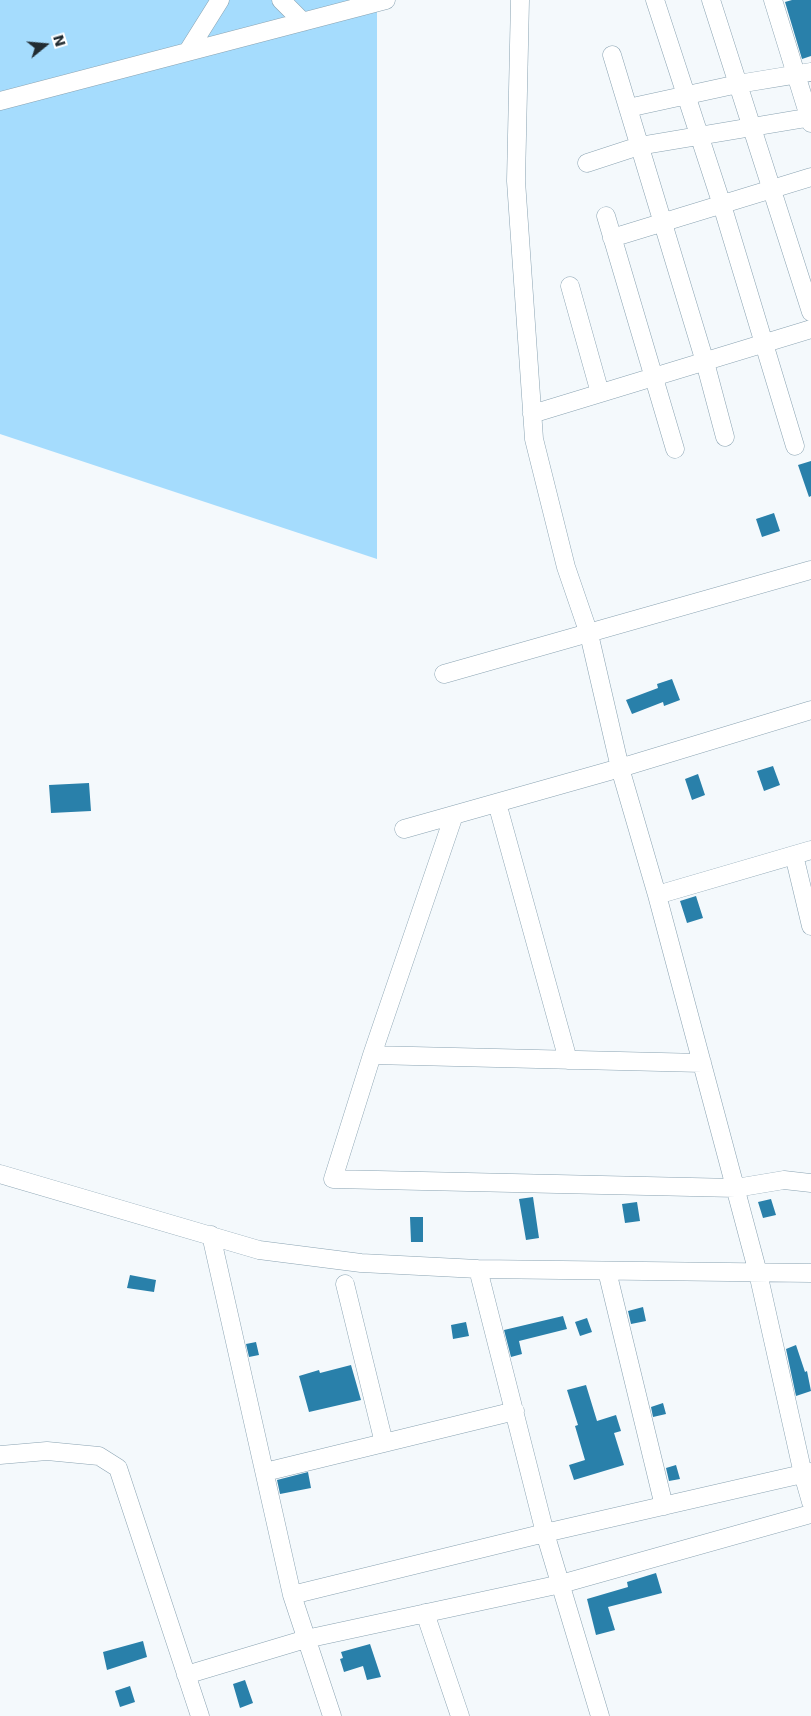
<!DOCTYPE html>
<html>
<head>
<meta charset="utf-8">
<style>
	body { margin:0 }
	#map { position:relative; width:811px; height:1716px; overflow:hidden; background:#f4f9fc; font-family:"DejaVu Sans",sans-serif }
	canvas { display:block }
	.north { position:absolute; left:20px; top:20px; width:50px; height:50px; -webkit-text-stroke:4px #fff; paint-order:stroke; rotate:73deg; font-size:14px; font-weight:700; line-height:20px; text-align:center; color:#222c32 }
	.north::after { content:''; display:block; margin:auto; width:18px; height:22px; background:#222c32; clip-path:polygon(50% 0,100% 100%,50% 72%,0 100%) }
</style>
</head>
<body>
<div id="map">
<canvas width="811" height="1716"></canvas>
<div class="north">N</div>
</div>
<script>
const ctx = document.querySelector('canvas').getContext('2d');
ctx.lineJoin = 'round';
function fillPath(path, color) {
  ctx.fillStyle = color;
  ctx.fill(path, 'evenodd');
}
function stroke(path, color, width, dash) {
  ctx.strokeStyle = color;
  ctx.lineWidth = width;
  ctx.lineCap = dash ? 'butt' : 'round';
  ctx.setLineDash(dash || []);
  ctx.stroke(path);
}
const green = new Path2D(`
	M 0,0 L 377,0 L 377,559 L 0,434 Z`);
const building = new Path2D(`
	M 792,0 L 811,0 L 811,56 L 802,59 L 785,2 Z
	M 811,461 L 811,496 L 809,497 L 798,465 Z
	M 774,513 L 780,531 L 762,537 L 756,519 Z
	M 672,679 L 680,700 L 664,706 L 663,702 L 632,714 L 626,700 L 658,688 L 657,684 Z
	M 773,766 L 780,785 L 764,791 L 757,771 Z
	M 698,774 L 705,795 L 692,800 L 685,779 Z
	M 89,783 L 91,811 L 51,813 L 49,785 Z
	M 696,896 L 703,918 L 687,923 L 680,901 Z
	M 533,1197 L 539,1238 L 526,1240 L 519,1199 Z
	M 771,1199 L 776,1215 L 763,1218 L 758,1202 Z
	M 637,1202 L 640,1221 L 625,1223 L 622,1204 Z
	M 410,1217 L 423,1217 L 423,1242 L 411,1242 Z
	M 130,1275 L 156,1280 L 154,1292 L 127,1288 Z
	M 643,1307 L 646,1321 L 631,1324 L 628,1311 Z
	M 563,1316 L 567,1329 L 519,1341 L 522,1354 L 511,1357 L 504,1330 Z
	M 587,1318 L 592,1332 L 580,1336 L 575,1322 Z
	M 466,1322 L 469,1336 L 453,1339 L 451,1325 Z
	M 256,1342 L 259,1355 L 249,1357 L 246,1344 Z
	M 796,1345 L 805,1372 L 807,1371 L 811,1391 L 796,1396 L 786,1349 Z
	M 351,1365 L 361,1400 L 309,1412 L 299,1376 L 319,1370 L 320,1373 Z
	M 586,1385 L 597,1421 L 616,1415 L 621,1431 L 614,1433 L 624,1465 L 574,1480 L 569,1465 L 585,1460 L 575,1426 L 578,1425 L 567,1390 Z
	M 663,1403 L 666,1414 L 653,1417 L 651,1407 Z
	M 676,1465 L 680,1479 L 669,1481 L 666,1468 Z
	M 308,1472 L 311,1488 L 280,1494 L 277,1480 Z
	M 656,1573 L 662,1593 L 608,1607 L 615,1630 L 596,1635 L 587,1599 L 628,1587 L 627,1582 Z
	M 143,1641 L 147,1657 L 107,1670 L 103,1652 Z
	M 370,1644 L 381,1677 L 367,1680 L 363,1666 L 344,1672 L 340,1659 L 343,1658 L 341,1652 Z
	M 245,1680 L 253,1703 L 240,1708 L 233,1684 Z
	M 130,1686 L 135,1702 L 120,1707 L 115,1691 Z`);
const minor = new Path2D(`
	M 281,0 L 303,22
	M 520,0 L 516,181 L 534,439 L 566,567 L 589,634 L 620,768 L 657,895 L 758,1273 L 803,1474 L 811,1502
	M 655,0 L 722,205 L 795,446
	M 711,0 L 811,312
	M 773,0 L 811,123
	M 188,51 L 220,0
	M 612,55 L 705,362 L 725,437
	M 0,101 L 386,0
	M 628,108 L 738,84 L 811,72
	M 587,163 L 639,146 L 811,117
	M 606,216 L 675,449
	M 612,238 L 811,177
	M 570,286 L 600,393
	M 532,414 L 811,329
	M 444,674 L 811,570
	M 497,803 L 568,1060
	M 454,815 L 372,1055 L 333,1179 L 736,1188 L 784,1180 L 811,1183
	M 404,829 L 620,768 L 811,710
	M 794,855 L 811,926
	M 657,895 L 811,850
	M 372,1055 L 702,1063
	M 0,1174 L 259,1250 L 361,1263 L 478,1269 L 811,1273
	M 211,1235 L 292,1595 L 332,1716
	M 478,1269 L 545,1533 L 600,1716
	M 607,1271 L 664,1506
	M 345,1284 L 384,1443
	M 0,1455 L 47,1451 L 99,1456 L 118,1468 L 200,1716
	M 265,1472 L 515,1411
	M 292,1595 L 545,1533 L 811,1472
	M 425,1613 L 460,1716
	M 186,1675 L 306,1639 L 561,1584 L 811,1514`);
fillPath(green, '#a5dcfd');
fillPath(building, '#2980aa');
stroke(minor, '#8aa3b2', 19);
stroke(minor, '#fff', 18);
</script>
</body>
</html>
